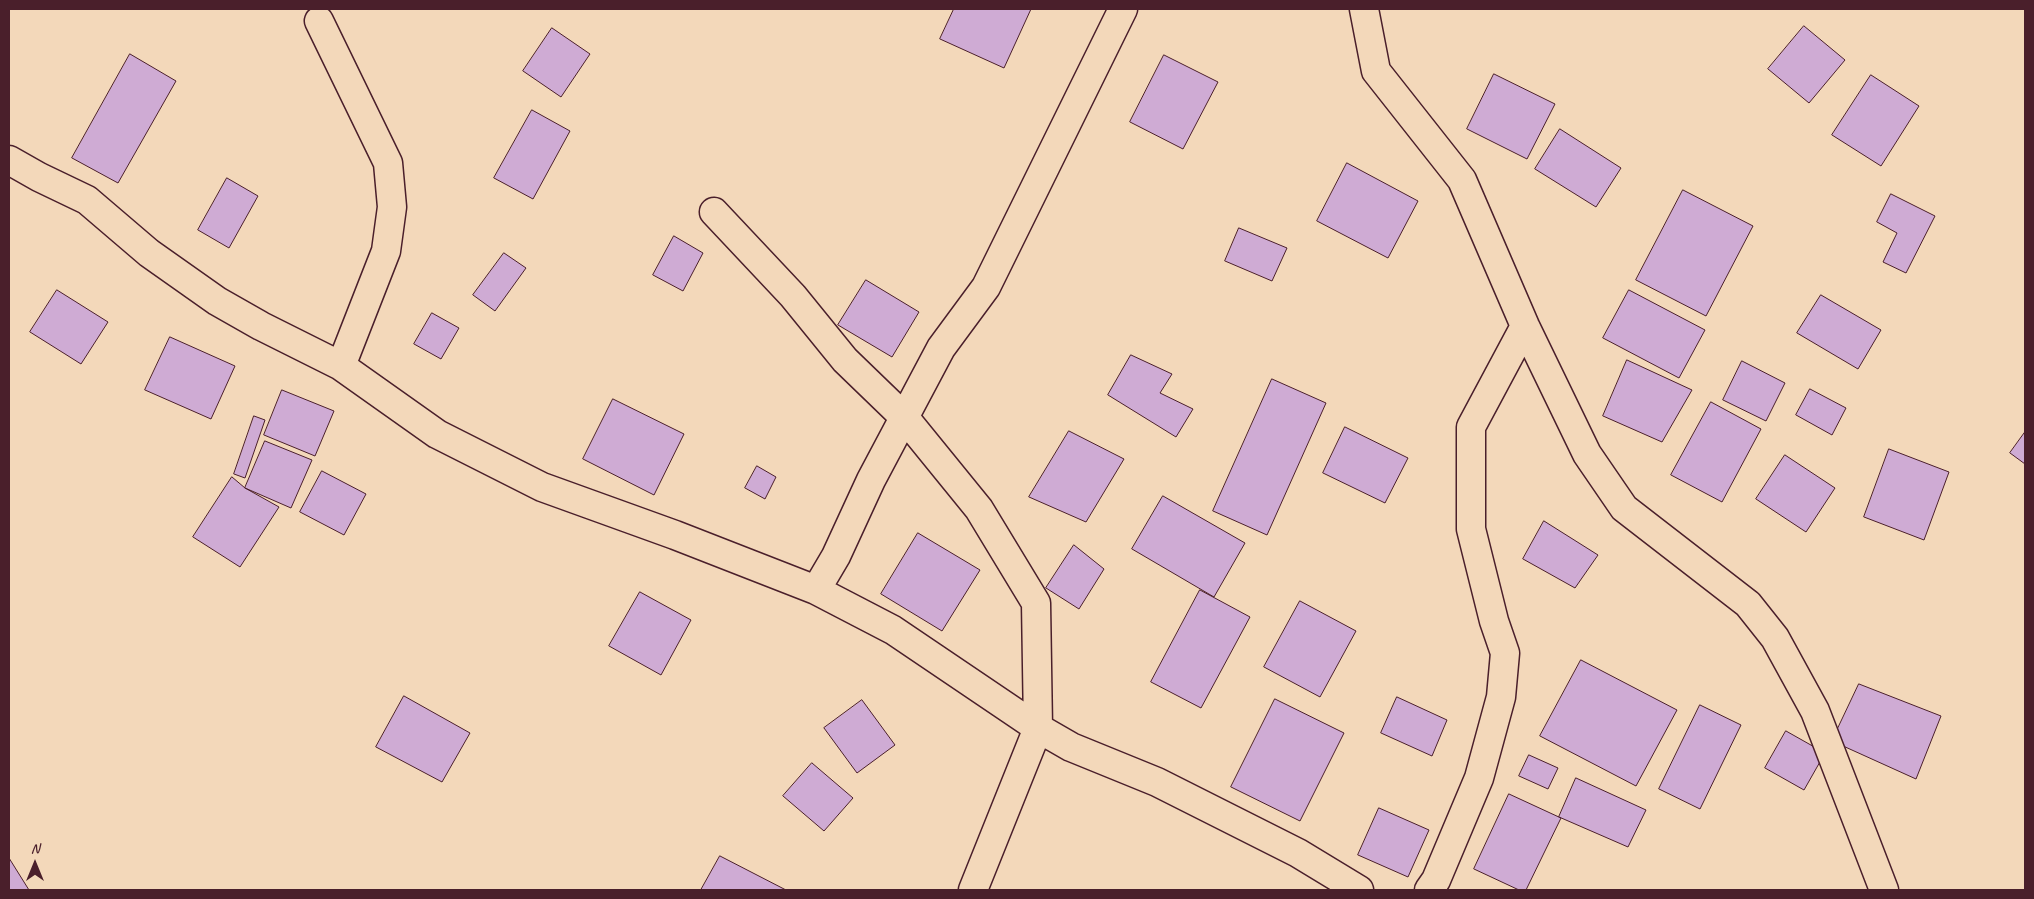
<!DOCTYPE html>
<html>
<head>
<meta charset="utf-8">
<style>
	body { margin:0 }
	#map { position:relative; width:2034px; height:899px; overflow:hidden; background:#f3d8ba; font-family:Caveat,sans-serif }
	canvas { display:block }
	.frame { position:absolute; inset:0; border:10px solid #4a1f2b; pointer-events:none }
	.north { position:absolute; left:10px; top:839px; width:50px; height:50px; -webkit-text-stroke:4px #f3d8ba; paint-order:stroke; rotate:0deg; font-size:14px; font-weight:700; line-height:20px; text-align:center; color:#4a1f2b }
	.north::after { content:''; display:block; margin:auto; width:18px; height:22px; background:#4a1f2b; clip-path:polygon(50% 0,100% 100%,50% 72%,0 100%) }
</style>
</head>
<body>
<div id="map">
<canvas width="2034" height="899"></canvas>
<div class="frame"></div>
<div class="north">N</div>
</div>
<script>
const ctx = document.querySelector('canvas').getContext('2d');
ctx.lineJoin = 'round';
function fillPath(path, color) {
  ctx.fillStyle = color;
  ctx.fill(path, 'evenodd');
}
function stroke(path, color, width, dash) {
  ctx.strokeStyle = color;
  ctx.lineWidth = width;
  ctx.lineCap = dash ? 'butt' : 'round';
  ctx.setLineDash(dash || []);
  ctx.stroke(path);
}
const building = new Path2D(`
	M 954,9 L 1031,9 L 1004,68 L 940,39 Z
	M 1804,26 L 1845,60 L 1809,103 L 1768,69 Z
	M 552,28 L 590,54 L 561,97 L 523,71 Z
	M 130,54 L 176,81 L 118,183 L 72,158 Z
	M 1164,55 L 1218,82 L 1183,149 L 1130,122 Z
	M 1494,74 L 1555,104 L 1527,159 L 1467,129 Z
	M 1871,75 L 1919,106 L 1881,166 L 1832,135 Z
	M 532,110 L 570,131 L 533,199 L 494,178 Z
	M 1560,129 L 1621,168 L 1596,207 L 1535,169 Z
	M 1347,163 L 1418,201 L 1388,258 L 1317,221 Z
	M 227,178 L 258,196 L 229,248 L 198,230 Z
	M 1683,190 L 1753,226 L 1706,316 L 1636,280 Z
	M 1891,194 L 1935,216 L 1906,273 L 1883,262 L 1897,233 L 1877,222 Z
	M 1239,228 L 1287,248 L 1272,281 L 1225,261 Z
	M 674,236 L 703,253 L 683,291 L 653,275 Z
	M 504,253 L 526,268 L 495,311 L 473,295 Z
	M 866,280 L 919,312 L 892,357 L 838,325 Z
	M 57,290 L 108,322 L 81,364 L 30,332 Z
	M 1629,290 L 1705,330 L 1679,378 L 1603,338 Z
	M 1821,295 L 1881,330 L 1858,369 L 1797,333 Z
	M 432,313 L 459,328 L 441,359 L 414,344 Z
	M 170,337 L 235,366 L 211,419 L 145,390 Z
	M 1131,355 L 1172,374 L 1160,393 L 1193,409 L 1176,437 L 1108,395 Z
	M 1627,360 L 1692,390 L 1662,442 L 1603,416 Z
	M 1742,361 L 1785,383 L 1766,421 L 1723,400 Z
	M 1272,379 L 1326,403 L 1267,535 L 1213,511 Z
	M 1810,389 L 1846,408 L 1832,435 L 1796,415 Z
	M 282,390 L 334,411 L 315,456 L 264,435 Z
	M 613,399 L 684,434 L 654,495 L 583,459 Z
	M 1711,402 L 1761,429 L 1722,502 L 1671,475 Z
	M 254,416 L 265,420 L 245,478 L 234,474 Z
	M 1345,427 L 1408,458 L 1385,503 L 1323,473 Z
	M 1069,431 L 1124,459 L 1086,522 L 1029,497 Z
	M 2025,432 L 2025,464 L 2010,453 Z
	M 265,441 L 312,460 L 291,508 L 245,488 Z
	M 1889,449 L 1949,472 L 1924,540 L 1864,517 Z
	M 1785,455 L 1835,488 L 1806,532 L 1756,499 Z
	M 757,466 L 776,477 L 765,499 L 745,488 Z
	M 322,471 L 366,494 L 344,535 L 300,512 Z
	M 232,477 L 245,488 L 279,507 L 240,567 L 193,537 Z
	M 1163,496 L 1245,543 L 1214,597 L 1132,549 Z
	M 1544,521 L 1598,555 L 1575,588 L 1523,559 Z
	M 918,533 L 980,570 L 942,631 L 881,594 Z
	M 1074,545 L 1104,569 L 1079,609 L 1046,588 Z
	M 1200,590 L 1250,617 L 1201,708 L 1151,682 Z
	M 640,592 L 691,620 L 661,675 L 609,646 Z
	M 1300,601 L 1356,631 L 1320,697 L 1264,667 Z
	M 1581,660 L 1677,710 L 1636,786 L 1540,736 Z
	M 1859,684 L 1941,716 L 1916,779 L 1832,741 Z
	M 404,696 L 470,733 L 442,782 L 376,747 Z
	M 1397,697 L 1447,720 L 1432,756 L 1381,733 Z
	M 1275,699 L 1344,733 L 1300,821 L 1231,787 Z
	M 862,700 L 895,745 L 857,773 L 824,728 Z
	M 1700,705 L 1741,725 L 1700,809 L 1659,789 Z
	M 1786,731 L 1825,753 L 1804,790 L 1765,768 Z
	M 1529,755 L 1558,768 L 1548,789 L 1519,776 Z
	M 812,763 L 853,798 L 824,831 L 783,796 Z
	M 1576,778 L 1646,810 L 1628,847 L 1559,817 Z
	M 1509,794 L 1561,818 L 1526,890 L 1519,890 L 1474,869 Z
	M 1379,808 L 1429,830 L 1408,877 L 1358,855 Z
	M 720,856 L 786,890 L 701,890 Z
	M 9,858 L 29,890 L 9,890 Z`);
const minor = new Path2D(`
	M 1364,9 L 1376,71 L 1462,180 L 1525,326 L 1587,454 L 1624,508 L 1748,604 L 1775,638 L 1815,711 L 1884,890
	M 319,21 L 388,163 L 392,207 L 386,251 L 341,366
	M 9,160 L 39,177 L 87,200 L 149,253 L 217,301 L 261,326 L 341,366 L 437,434 L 542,487 L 675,535 L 816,590 L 893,630 L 1038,728 L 1071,747 L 1157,782 L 1298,853 L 1359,890
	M 714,212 L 793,296 L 845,360 L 905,418 L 979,509 L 1036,603 L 1038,728 L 973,890
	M 816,590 L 836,556 L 871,480 L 941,348 L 986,287 L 1123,9
	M 1429,890 L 1436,880 L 1479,778 L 1501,697 L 1505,653 L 1494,621 L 1471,529 L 1471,427 L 1525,326`);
fillPath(building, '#cfabd4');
stroke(building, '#4a1f2b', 1);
stroke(minor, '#4a1f2b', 31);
stroke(minor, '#f3d8ba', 28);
</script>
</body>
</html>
